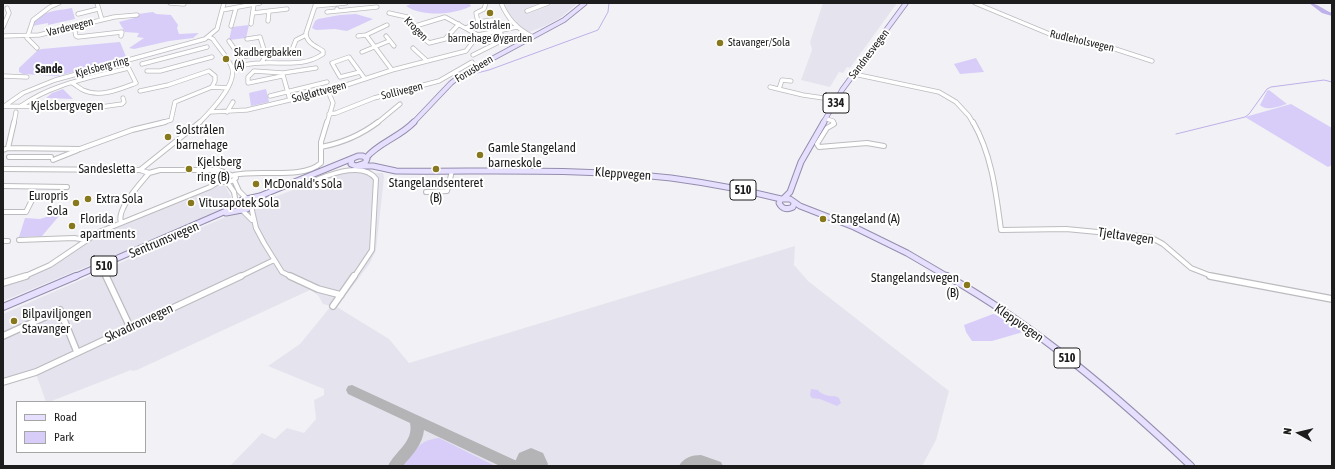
<!DOCTYPE html>
<html>
<head>
<meta charset="utf-8">
<style>
	body { margin:0 }
	#map { position:relative; width:1335px; height:469px; overflow:hidden; background:#f2f1f5; font-family:"Asap Condensed",sans-serif }
	canvas { display:block }
	.frame { position:absolute; inset:0; border:4px solid #1d1d1e; pointer-events:none }
	.legend { position:absolute; left:16px; top:401px; width:130px; height:52px; box-sizing:border-box; background:#fff; border:1px solid #a5a5a5; margin:0; padding:5px 7px; list-style:none; font-size:12px; color:#1d1d1e }
	.legend li { display:flex; align-items:center; gap:8px; height:20px }
	.legend b { width:20px; border:1px solid #a5a5a5 }
	.north { position:absolute; left:1279px; top:413px; width:40px; height:40px; -webkit-text-stroke:3px #fff; paint-order:stroke; rotate:278deg; font-size:11px; font-weight:700; line-height:16px; text-align:center; color:#1d1d1e }
	.north::after { content:''; display:block; margin:auto; width:14px; height:18px; background:#1d1d1e; clip-path:polygon(50% 0,100% 100%,50% 72%,0 100%) }
</style>
</head>
<body>
<div id="map">
<canvas width="1335" height="469"></canvas>
<div class="frame"></div>
<ul class="legend">
<li><b style="height:5px;background:#e6dffd"></b>Road</li>
<li><b style="height:11px;background:#d7cdf8"></b>Park</li>
</ul>
<div class="north">N</div>
</div>
<script>
const ctx = document.querySelector('canvas').getContext('2d');
ctx.lineJoin = 'round';
function fillPath(path, color) {
  ctx.fillStyle = color;
  ctx.fill(path, 'evenodd');
}
function stroke(path, color, width, dash) {
  ctx.strokeStyle = color;
  ctx.lineWidth = width;
  ctx.lineCap = dash ? 'butt' : 'round';
  ctx.setLineDash(dash || []);
  ctx.stroke(path);
}
function write(font, color, halo, rows, align = 'center') {
  ctx.font = font + ' "Asap Condensed",sans-serif';
  ctx.lineWidth = 4;
  ctx.setLineDash([]);
  ctx.textBaseline = 'middle';
  ctx.strokeStyle = halo;
  ctx.fillStyle = color;
  for (const [text, x, y, turn = 0] of rows) {
    ctx.save();
    ctx.translate(x, y);
    ctx.rotate((+turn || 0) * Math.PI / 180);
    ctx.textAlign = isNaN(turn) ? turn : align;
    if (halo) ctx.strokeText(text, 0, 0);
    ctx.fillText(text, 0, 0);
    ctx.restore();
  }
}
const built = new Path2D(`
	M 504,3 L 578,3 L 560,18 L 545,26 L 527,33 L 510,15 Z
	M 823,3 L 897,3 L 850,68 L 847,67 L 843,73 L 839,72 L 830,87 L 801,80 L 812,50 L 810,42 Z
	M 335,173 L 383,173 L 384,177 L 376,250 L 370,263 L 337,307 L 389,339 L 409,363 L 795,246 L 794,265 L 808,281 L 949,391 L 936,440 L 922,466 L 230,466 L 262,433 L 275,439 L 287,428 L 304,433 L 316,419 L 314,400 L 324,395 L 324,389 L 268,366 L 300,344 L 331,306 L 323,304 L 318,295 L 310,290 L 137,370 L 133,371 L 131,370 L 49,402 L 46,402 L 36,374 L 3,384 L 3,314 L 230,215 Z
	M 212,183 L 225,186 L 231,197 L 231,207 L 3,301 L 3,280 L 30,272 L 56,259 L 86,236 Z`);
const green = new Path2D(`
	M 413,3 L 469,3 L 471,6 C 454,15 422,17 406,6 Z
	M 72,8 L 75,19 L 48,25 L 48,23 L 32,26 C 39,10 57,11 72,8 Z
	M 153,12 L 156,14 L 171,15 L 178,25 L 177,28 L 179,34 L 199,33 L 193,38 L 169,41 L 134,49 L 129,48 L 144,38 L 137,37 L 139,33 L 125,32 L 119,22 L 134,18 L 138,14 Z
	M 356,14 L 373,19 L 347,31 L 335,29 L 316,30 L 312,28 L 315,21 L 318,19 L 340,15 Z
	M 249,25 L 246,38 L 229,40 L 232,27 Z
	M 120,42 L 127,59 L 57,76 L 23,74 L 19,72 L 19,68 L 38,50 L 42,49 Z
	M 976,58 L 984,72 L 960,74 L 954,64 Z
	M 63,89 L 73,99 L 46,98 L 52,93 Z
	M 266,89 L 269,102 L 251,106 L 249,93 Z
	M 1269,90 L 1287,104 C 1279,106 1267,112 1260,105 L 1267,91 Z
	M 1291,104 L 1332,128 L 1332,165 L 1328,167 L 1245,117 Z
	M 49,216 L 59,216 L 42,236 L 19,237 L 25,218 L 40,219 Z
	M 993,314 L 997,315 L 1023,332 L 992,341 L 972,341 L 966,332 L 964,325 Z
	M 811,389 L 818,390 C 820,394 830,397 835,396 L 839,398 L 841,403 L 837,406 L 820,399 L 812,398 L 810,395 Z
	M 439,438 L 495,466 L 403,466 C 415,451 419,440 439,438 Z`);
const stream = new Path2D(`
	M 473,74 L 489,70 L 598,30 L 608,12 L 609,3
	M 1176,134 L 1245,117 L 1249,114 L 1267,89 L 1271,87 L 1324,80 L 1332,82`);
const river = new Path2D(`
	M 1309,3 C 1317,3 1324,10 1332,13 L 1332,16 L 1322,13 Z`);
const taxiway = new Path2D(`
	M 352,385 L 519,462 L 521,466 L 500,466 L 424,430 C 423,444 412,455 403,466 L 388,466 C 395,451 414,442 410,423 L 348,394 L 346,390 L 348,386 Z
	M 701,455 L 721,462 L 723,466 L 679,466 C 683,458 692,455 701,455 Z`);
const runway = new Path2D(`
	M 531,448 L 543,453 L 548,464 L 547,466 L 513,466 L 519,453 Z`);
const minorFar2 = new Path2D(`
	M 97,3 L 102,20
	M 170,3 L 184,4
	M 501,3 C 508,19 517,29 533,37
	M 975,3 L 1052,35 L 1097,43 L 1152,61
	M 315,6 L 346,3
	M 222,10 L 260,3
	M 337,11 L 377,7
	M 527,11 L 548,3
	M 327,12 L 337,11 L 337,9
	M 253,13 L 287,9
	M 389,13 L 407,17 L 406,22 L 429,43 L 445,39 L 459,24
	M 78,14 L 98,9
	M 268,21 L 269,11
	M 478,22 L 492,20
	M 251,24 L 254,4
	M 231,26 L 236,8
	M 3,27 L 9,13 L 7,8
	M 74,27 L 76,36 L 78,37 L 122,32 L 121,36
	M 412,27 L 445,17 L 478,35
	M 466,28 L 478,22 L 476,13 L 484,9 L 486,3
	M 366,35 L 392,70
	M 3,36 L 39,35 L 114,17 L 137,15
	M 358,36 L 366,35 L 387,25
	M 386,36 L 394,46
	M 247,39 L 260,37 L 266,56 L 261,63
	M 229,41 L 240,57 L 266,53
	M 37,48 L 27,38 L 33,20 L 50,7 L 59,3
	M 413,48 L 426,60
	M 292,50 L 296,40 L 306,35
	M 362,52 L 389,41
	M 473,55 L 503,40 L 500,31
	M 349,57 L 360,72 L 340,77 L 332,63 Z
	M 142,64 L 207,47
	M 232,68 C 242,65 252,63 263,63 C 284,62 304,67 323,54 L 323,51 C 316,46 306,43 306,33 L 316,3
	M 147,71 L 160,71 L 212,57
	M 360,72 L 365,79
	M 854,74 L 939,92 L 956,102 L 969,116 L 973,123
	M 283,75 L 290,100
	M 3,76 L 27,77
	M 282,76 L 248,83 L 248,77 L 254,71 L 283,73 L 316,68
	M 72,83 C 76,85 79,88 83,90 C 100,98 120,89 136,83 L 127,65
	M 212,87 L 228,88
	M 770,87 L 803,95 L 837,100
	M 779,89 L 782,80 L 791,81
	M 140,91 L 168,85 L 209,71 L 215,76 L 215,81 L 212,87 L 175,102 L 171,120 L 161,123
	M 270,96 L 327,82
	M 5,106 L 93,108 L 122,104 L 124,102 L 123,98
	M 21,106 C 53,83 91,78 128,68
	M 3,107 L 23,93 L 55,80 L 205,39 L 217,29 L 224,3
	M 210,112 L 247,110 L 328,91 L 392,70 L 466,51 L 478,35 L 517,27
	M 227,112 L 233,102
	M 329,114 L 336,113 L 374,98 L 439,81 L 472,62
	M 827,119 L 833,121 L 834,123
	M 14,123 L 16,112
	M 199,123 C 210,112 237,85 232,68 C 230,60 218,47 213,39 L 209,37
	M 327,123 L 333,103 L 328,91
	M 377,123 L 400,104`);
const minorFar1 = new Path2D(`
	M 833,122 L 834,124 L 827,128 L 817,144 L 819,147 L 867,143 L 884,146
	M 973,122 C 992,155 996,193 1001,230 L 1066,229 L 1150,237 L 1163,244 L 1191,268 L 1214,277
	M 321,147 C 342,143 361,135 378,122
	M 8,148 L 14,122
	M 3,150 L 8,148 L 80,149 L 132,130 L 165,122
	M 9,157 L 51,157
	M 53,160 L 78,150
	M 3,169 L 140,170 L 149,173
	M 140,170 L 200,122
	M 149,173 L 160,170 L 219,170 L 231,175
	M 234,175 C 260,169 302,180 321,163 L 321,142 L 327,122
	M 224,177 L 235,175 L 236,178 L 232,181 L 224,182 L 223,179 L 226,172
	M 318,179 C 334,173 364,162 376,179 L 372,250 L 354,277
	M 234,180 L 239,191 L 247,199
	M 227,182 L 234,192 L 236,204
	M 3,186 L 67,187
	M 426,192 L 447,191 L 452,171
	M 251,206 L 256,228 L 264,243 L 282,272 L 292,277
	M 242,210 L 252,220
	M 3,212 L 26,212 L 32,200
	M 121,223 C 116,209 140,184 149,173
	M 19,240 L 74,238 L 87,240
	M 3,241 L 8,241
	M 105,274 L 106,277
	M 23,277 L 50,265 L 99,232 L 210,187 L 223,179
	M 239,277 L 274,260`);
const minor = new Path2D(`
	M 106,276 L 130,327
	M 290,276 L 318,289 L 341,295
	M 1210,276 L 1332,299
	M 3,283 L 26,276
	M 333,306 L 354,276
	M 3,336 L 60,310 L 77,352
	M 3,382 L 36,372 L 241,276`);
const majorFar2 = new Path2D(`
	M 413,123 L 451,83 L 460,76 L 564,20 L 585,3
	M 823,123 L 842,90 L 906,3`);
const majorFar1 = new Path2D(`
	M 366,158 C 378,143 400,137 414,122
	M 359,166 L 373,166 L 396,171 C 488,172 580,168 671,178 C 708,183 745,190 781,199
	M 784,198 L 790,192 L 801,162 L 824,122
	M 794,203 L 793,207 C 787,210 782,209 779,203 L 781,199 L 790,199 L 800,206 L 854,227 L 907,253 L 948,277
	M 226,213 L 247,209 L 263,198
	M 74,277 L 226,211 L 242,200 L 260,196 L 358,156 L 363,156 L 367,159 L 365,163 L 356,166 L 351,164 L 352,159`);
const major = new Path2D(`
	M 947,276 C 1037,327 1116,395 1191,466
	M 3,307 L 76,276`);
const markers = [
	[490,13,4,"#88781d"],
	[720,43,4,"#88781d"],
	[226,59,4,"#88781d"],
	[168,137,4,"#88781d"],
	[480,155,4,"#88781d"],
	[189,169,4,"#88781d"],
	[436,169,4,"#88781d"],
	[256,184,4,"#88781d"],
	[88,199,4,"#88781d"],
	[76,203,4,"#88781d"],
	[191,203,4,"#88781d"],
	[823,219,4,"#88781d"],
	[72,226,4,"#88781d"],
	[967,285,4,"#88781d"],
	[14,321,4,"#88781d"]
];
const farPoinames = [
	["Solstrålen",490,26,"center"],
	["barnehage Øygarden",490,39,"center"],
	["Stavanger/Sola",728,43],
	["Skadbergbakken",234,53],
	["(A)",234,66]
];
const farStreetnames = [
	["Vardevegen",70,27,-14],
	["Krogen",416,29,46],
	["Rudleholsvegen",1082,41,13],
	["Sandnesvegen",869,54,-53],
	["Kjelsberg ring",102,67,-15],
	["Forusbeen",474,69,-31],
	["Sollivegen",402,91,-14],
	["Solgløttvegen",319,92,-15]
];
const farNeighbourhoodnames = [
	["Sande",49,69]
];
const shields = [
	[836,103,26],
	[743,190,26],
	[104,266,26],
	[1067,358,26]
];
const shieldNames = [
	["334",836,103],
	["510",743,190],
	["510",104,266],
	["510",1067,358]
];
const streetNames = [
	["Kjelsbergvegen",67,106],
	["Sandesletta",107,169],
	["Kleppvegen",623,174,4],
	["Tjeltavegen",1126,236,8],
	["Sentrumsvegen",164,240,-23],
	["Skvadronvegen",139,323,-25],
	["Kleppvegen",1019,323,35]
];
const poiNames = [
	["Solstrålen",176,130],
	["barnehage",176,145],
	["Gamle Stangeland",488,148],
	["barneskole",488,163],
	["Kjelsberg",197,162],
	["ring (B)",197,177],
	["Stangelandsenteret",436,183,"center"],
	["(B)",436,198,"center"],
	["McDonald's Sola",264,184],
	["Europris",68,196,"right"],
	["Sola",68,211,"right"],
	["Extra Sola",96,199],
	["Vitusapotek Sola",199,203],
	["Florida",80,219],
	["apartments",80,234],
	["Stangeland (A)",831,219],
	["Stangelandsvegen",959,278,"right"],
	["(B)",959,293,"right"],
	["Bilpaviljongen",22,314],
	["Stavanger",22,329]
];
fillPath(built, '#e5e3ee');
fillPath(green, '#d7cdf8');
stroke(stream, '#beb0e9', 1);
fillPath(river, '#beb0e9');
fillPath(taxiway, '#b4b4b6');
fillPath(runway, '#b4b4b6');
stroke(minorFar2, '#bcbbbf', 5);
stroke(minorFar1, '#bcbbbf', 6);
stroke(minor, '#bcbbbf', 8);
stroke(majorFar2, '#958dae', 5.5);
stroke(majorFar1, '#958dae', 7);
stroke(major, '#958dae', 8);
stroke(minorFar2, '#fff', 3.5);
stroke(minorFar1, '#fff', 4);
stroke(minor, '#fff', 5.5);
stroke(majorFar2, '#e6dffd', 4);
stroke(majorFar1, '#e6dffd', 5);
stroke(major, '#e6dffd', 6);
for (const [x, y, r, color] of markers) {
  const dot = new Path2D();
  dot.arc(x, y, r, 0, 2 * Math.PI);
  ctx.fillStyle = color;
  ctx.fill(dot);
  stroke(dot, '#fff', 1.5);
}
write('11px', '#1d1d1e', '#fff', farPoinames, 'left');
write('11px', '#1d1d1e', '#fff', farStreetnames);
write('bold 12px', '#1d1d1e', '#fff', farNeighbourhoodnames);
for (const [x, y, w] of shields) {
  const box = new Path2D();
  box.roundRect(x - w / 2, y - 10, w, 20, 3);
  ctx.fillStyle = '#fff';
  ctx.fill(box);
  stroke(box, '#1d1d1e', 1);
}
write('bold 12px', '#1d1d1e', null, shieldNames);
write('13px', '#1d1d1e', '#fff', streetNames);
write('13px', '#1d1d1e', '#fff', poiNames, 'left');
</script>
</body>
</html>
